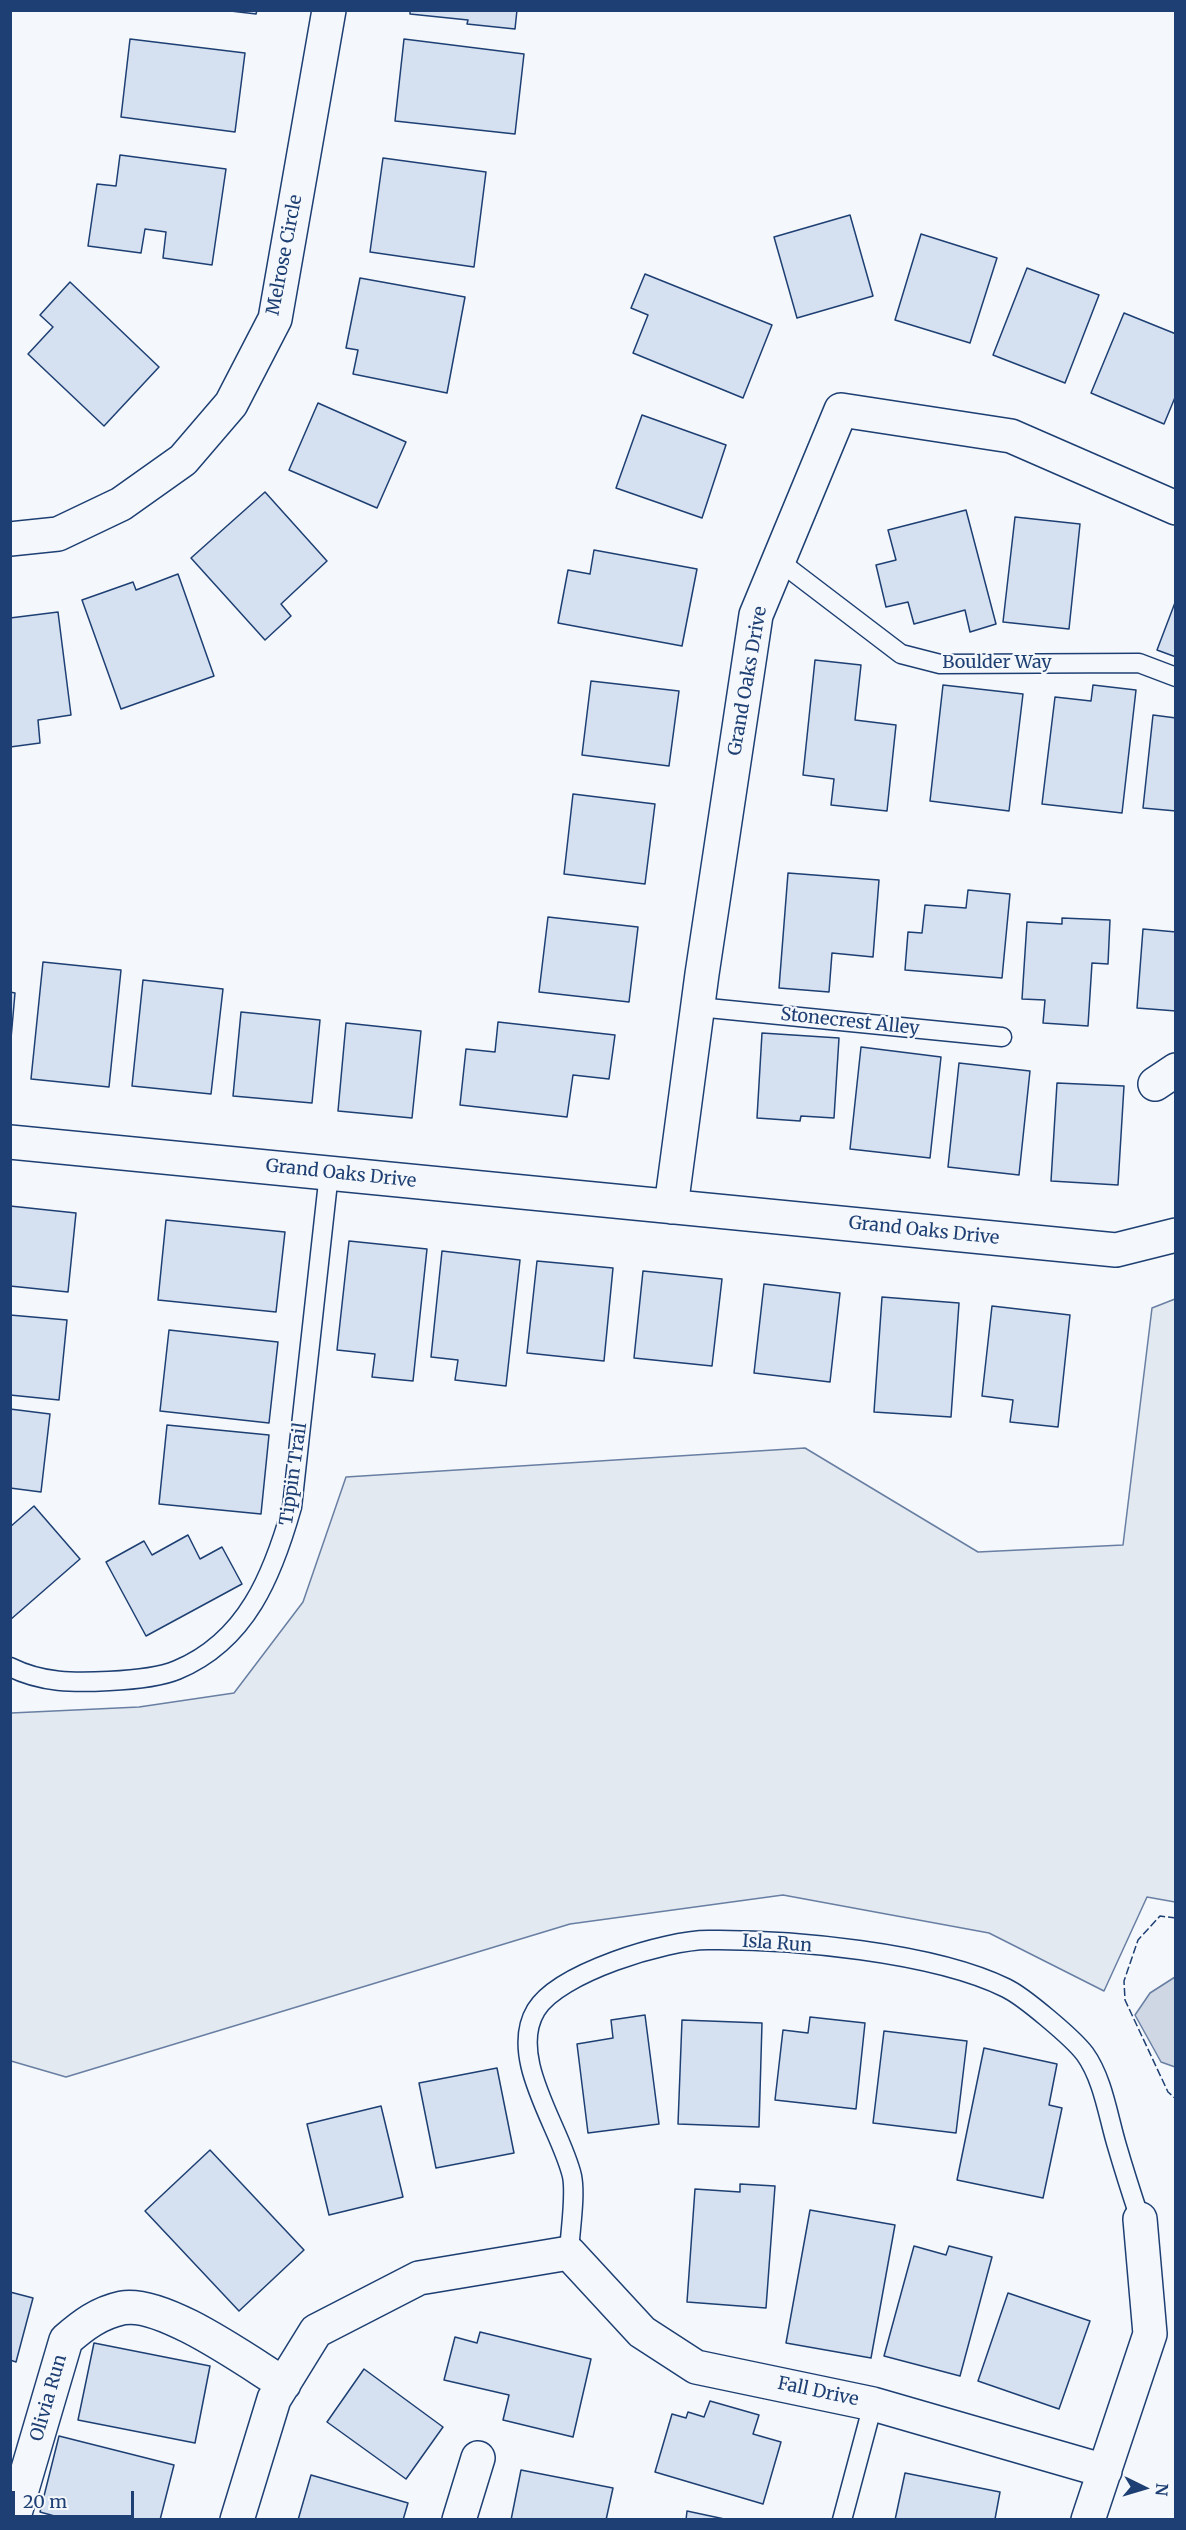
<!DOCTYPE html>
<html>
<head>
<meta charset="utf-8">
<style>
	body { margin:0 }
	#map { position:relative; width:1186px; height:2530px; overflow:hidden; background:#f4f7fb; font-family:Merriweather,serif }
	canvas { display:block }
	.frame { position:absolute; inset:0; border:12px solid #1d3f73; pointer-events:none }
	.north { position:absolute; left:1114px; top:2458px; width:60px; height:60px; -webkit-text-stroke:4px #f4f7fb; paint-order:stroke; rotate:95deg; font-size:16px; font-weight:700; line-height:24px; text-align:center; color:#1d3f73 }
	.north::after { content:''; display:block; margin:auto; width:21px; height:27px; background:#1d3f73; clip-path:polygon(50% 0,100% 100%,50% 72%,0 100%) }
	.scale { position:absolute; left:12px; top:2491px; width:122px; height:27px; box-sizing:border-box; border:3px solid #1d3f73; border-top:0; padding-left:8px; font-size:18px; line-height:21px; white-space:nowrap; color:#1d3f73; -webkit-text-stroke:4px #f4f7fb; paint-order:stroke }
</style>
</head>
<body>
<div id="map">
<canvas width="1186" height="2530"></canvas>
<div class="frame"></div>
<div class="north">N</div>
<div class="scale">20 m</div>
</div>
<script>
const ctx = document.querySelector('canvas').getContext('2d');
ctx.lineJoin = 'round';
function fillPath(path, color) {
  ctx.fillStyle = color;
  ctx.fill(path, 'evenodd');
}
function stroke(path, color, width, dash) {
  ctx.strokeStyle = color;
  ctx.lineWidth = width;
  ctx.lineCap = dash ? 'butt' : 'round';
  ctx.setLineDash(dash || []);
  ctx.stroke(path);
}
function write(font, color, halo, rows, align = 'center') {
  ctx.font = font + ' Merriweather,serif';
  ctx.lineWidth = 4.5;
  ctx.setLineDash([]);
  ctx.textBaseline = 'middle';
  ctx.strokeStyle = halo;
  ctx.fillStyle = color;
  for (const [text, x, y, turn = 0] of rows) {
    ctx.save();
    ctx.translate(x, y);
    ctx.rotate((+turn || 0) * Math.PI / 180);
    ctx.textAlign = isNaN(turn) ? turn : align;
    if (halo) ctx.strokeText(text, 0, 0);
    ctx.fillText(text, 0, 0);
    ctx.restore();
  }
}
const green = new Path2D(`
	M 1175,1299 L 1175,1902 L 1147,1897 L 1104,1991 L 989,1933 L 783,1895 L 570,1924 L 66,2077 L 11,2061 L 11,1713 L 139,1707 L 234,1693 L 303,1602 L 346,1477 L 805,1448 L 978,1552 L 1123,1545 L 1152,1308 Z`);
const water = new Path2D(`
	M 1175,1977 L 1175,2067 L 1161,2062 L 1135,2015 L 1150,1993 Z`);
const building = new Path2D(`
	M 222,10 L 257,10 L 256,14 Z
	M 410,10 L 517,10 L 515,29 L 467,24 L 468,20 L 410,14 Z
	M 130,39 L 245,53 L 235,132 L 121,117 Z
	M 404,39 L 524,54 L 515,134 L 395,121 Z
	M 120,155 L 226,169 L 212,265 L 163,258 L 166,232 L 145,229 L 141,253 L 88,246 L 97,184 L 116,186 Z
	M 383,158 L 486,172 L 474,267 L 370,252 Z
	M 850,215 L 873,296 L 797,318 L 774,237 Z
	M 921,234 L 997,258 L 970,343 L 895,320 Z
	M 1027,268 L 1099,295 L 1065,383 L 993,355 Z
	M 645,274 L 772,325 L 743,398 L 633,353 L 648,315 L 631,308 Z
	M 360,278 L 465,297 L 447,393 L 353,374 L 358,350 L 346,348 Z
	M 70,282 L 159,367 L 104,426 L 28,354 L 53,327 L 40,315 Z
	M 1124,313 L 1176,334 L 1176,395 L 1164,424 L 1091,393 Z
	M 318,403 L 406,442 L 377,508 L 289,470 Z
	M 642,415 L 726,445 L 702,518 L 616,488 Z
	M 265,492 L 327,561 L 281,604 L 291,616 L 265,640 L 191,558 Z
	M 966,510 L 996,624 L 970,632 L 965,610 L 914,624 L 908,602 L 886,607 L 876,565 L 896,560 L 888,530 Z
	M 1015,517 L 1080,524 L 1069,629 L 1003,622 Z
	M 594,550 L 697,569 L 682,646 L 558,623 L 568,570 L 590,574 Z
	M 178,574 L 214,676 L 121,709 L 82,600 L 133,582 L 136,590 Z
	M 1176,600 L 1176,657 L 1157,650 Z
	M 58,612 L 71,715 L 38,720 L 40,743 L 10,747 L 10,618 Z
	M 815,660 L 861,665 L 855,720 L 896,725 L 887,811 L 831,805 L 834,779 L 803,775 Z
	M 591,681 L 679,691 L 669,766 L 582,755 Z
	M 943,685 L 1023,694 L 1009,811 L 930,801 Z
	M 1093,685 L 1136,690 L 1122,813 L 1042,804 L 1055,697 L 1091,701 Z
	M 1153,715 L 1176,718 L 1176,811 L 1143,808 Z
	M 573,794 L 655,804 L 645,884 L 564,874 Z
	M 788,873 L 879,880 L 873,957 L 832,953 L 829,992 L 779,988 Z
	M 968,890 L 1010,894 L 1002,978 L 905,970 L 908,932 L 922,933 L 925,905 L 966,908 Z
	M 548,917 L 638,927 L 629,1002 L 539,992 Z
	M 1062,918 L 1110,920 L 1108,964 L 1092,963 L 1088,1026 L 1043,1023 L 1045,1000 L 1022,999 L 1027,922 L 1062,924 Z
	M 1143,929 L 1176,932 L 1176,1011 L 1137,1008 Z
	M 43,962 L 121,970 L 109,1087 L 31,1079 Z
	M 143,980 L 223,989 L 211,1094 L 132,1086 Z
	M 10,992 L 15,993 L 10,1050 Z
	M 241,1012 L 320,1020 L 312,1103 L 233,1096 Z
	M 498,1022 L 615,1035 L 609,1079 L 573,1075 L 567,1117 L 460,1105 L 466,1049 L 495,1052 Z
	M 346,1023 L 421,1031 L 412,1118 L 338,1111 Z
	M 762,1033 L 839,1038 L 834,1118 L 801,1116 L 800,1121 L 757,1118 Z
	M 861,1047 L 941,1057 L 930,1158 L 850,1149 Z
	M 959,1063 L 1030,1071 L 1019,1175 L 948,1167 Z
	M 1057,1083 L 1124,1086 L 1118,1185 L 1051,1181 Z
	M 10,1206 L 76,1213 L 68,1292 L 10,1286 Z
	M 166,1220 L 285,1232 L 276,1312 L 158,1300 Z
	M 349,1241 L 427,1249 L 413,1381 L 372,1377 L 375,1354 L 337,1350 Z
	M 442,1251 L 520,1260 L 506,1386 L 455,1380 L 458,1360 L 431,1357 Z
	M 537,1261 L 613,1268 L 604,1361 L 527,1353 Z
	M 643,1271 L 722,1279 L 712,1366 L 634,1358 Z
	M 764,1284 L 840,1293 L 830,1382 L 754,1373 Z
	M 882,1297 L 959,1303 L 951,1417 L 874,1412 Z
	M 992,1306 L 1070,1315 L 1058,1427 L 1010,1422 L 1013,1400 L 982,1396 Z
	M 10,1315 L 67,1320 L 59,1400 L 10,1395 Z
	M 169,1330 L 278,1342 L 269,1423 L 160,1411 Z
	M 10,1409 L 50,1414 L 41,1492 L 10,1488 Z
	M 167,1425 L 269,1435 L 261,1514 L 159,1504 Z
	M 34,1506 L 80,1559 L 10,1620 L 10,1527 Z
	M 188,1535 L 200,1559 L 222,1547 L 242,1584 L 146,1636 L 106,1562 L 144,1541 L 152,1555 Z
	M 645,2015 L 659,2124 L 588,2133 L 577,2044 L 613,2038 L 611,2020 Z
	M 810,2017 L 865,2023 L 856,2109 L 775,2100 L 783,2030 L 808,2033 Z
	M 682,2020 L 762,2023 L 759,2127 L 678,2124 Z
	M 884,2031 L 967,2041 L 956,2133 L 873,2123 Z
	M 984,2048 L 1057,2064 L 1049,2105 L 1062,2108 L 1043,2198 L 957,2180 Z
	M 497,2068 L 514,2153 L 436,2168 L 419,2083 Z
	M 381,2106 L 403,2197 L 329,2215 L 307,2124 Z
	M 210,2150 L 304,2250 L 239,2311 L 145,2211 Z
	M 740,2184 L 775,2186 L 766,2308 L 687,2302 L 695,2189 L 740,2192 Z
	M 810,2210 L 895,2225 L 871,2358 L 786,2343 Z
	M 914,2246 L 946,2255 L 949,2246 L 992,2257 L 960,2376 L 884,2356 Z
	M 10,2292 L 33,2298 L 16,2362 L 10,2360 Z
	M 1008,2293 L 1090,2321 L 1059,2409 L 978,2381 Z
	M 480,2332 L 591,2359 L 573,2437 L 503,2420 L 509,2395 L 444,2380 L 455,2337 L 477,2343 Z
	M 94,2343 L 210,2366 L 195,2443 L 78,2420 Z
	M 364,2369 L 443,2427 L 406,2479 L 327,2422 Z
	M 710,2401 L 759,2415 L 753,2434 L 781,2442 L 763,2504 L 655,2472 L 672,2414 L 686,2418 L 688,2412 L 704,2417 Z
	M 59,2436 L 174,2465 L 160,2520 L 69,2520 L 40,2512 Z
	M 521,2470 L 613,2488 L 606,2520 L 511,2520 Z
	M 905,2473 L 1000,2492 L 995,2519 L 1000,2520 L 895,2520 Z
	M 311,2475 L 408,2503 L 403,2520 L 298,2520 Z
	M 687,2511 L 729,2520 L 686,2520 Z`);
const lane = new Path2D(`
	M 779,561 L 901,654 L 940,664 L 1139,663 L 1176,677
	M 698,1007 L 1002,1037
	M 10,1667 C 42,1683 74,1683 109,1681 C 130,1680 158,1678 177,1670 C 247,1641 273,1574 292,1507 L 329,1173
	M 569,2253 C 570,2231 576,2196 572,2176 C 561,2128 507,2058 536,2010 C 558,1973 666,1940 708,1940 C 790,1939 933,1952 1006,1988 C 1023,1996 1073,2038 1085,2054 C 1103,2079 1108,2116 1117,2146 C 1124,2170 1132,2195 1140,2219
	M 842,2520 L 873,2404`);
const street = new Path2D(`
	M 10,539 L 58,534 L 121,504 L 183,460 L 231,404 L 275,319 L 329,10
	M 1155,1084 L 1176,1070
	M 10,1142 L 1116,1250 L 1176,1235
	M 671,1207 L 702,974 L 756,615 L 841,410 L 1011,436 L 1176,508
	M 13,2520 L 66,2340 C 83,2325 99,2313 122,2308 C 163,2300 248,2362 284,2384
	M 237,2520 L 274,2399 L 316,2331 L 419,2278 L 569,2253 L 642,2332 L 696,2367 L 873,2404 L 1105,2471
	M 459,2520 L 478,2458
	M 1088,2520 L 1150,2334 L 1140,2219`);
const fence = new Path2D(`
	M 1176,1918 L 1160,1916 L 1138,1940 L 1124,1981 L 1125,2000 L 1168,2092 L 1176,2099`);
const streetNames = [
	["Melrose Circle",285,255,-79],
	["Boulder Way",997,663],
	["Grand Oaks Drive",748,681,-80],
	["Stonecrest Alley",850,1022,6],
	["Grand Oaks Drive",341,1174,6],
	["Grand Oaks Drive",924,1231,6],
	["Tippin Trail",294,1474,-82],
	["Isla Run",777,1944,4],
	["Fall Drive",818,2392,12],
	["Olivia Run",49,2398,-74]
];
fillPath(green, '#e3e9f0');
stroke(green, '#687fa3', 1.5);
fillPath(water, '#cfd7e4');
stroke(water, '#687fa3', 1.5);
fillPath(building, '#d5e0f0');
stroke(building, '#1d3f73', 1.5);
stroke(lane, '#1d3f73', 21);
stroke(street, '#1d3f73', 36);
stroke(lane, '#f4f7fb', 18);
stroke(street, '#f4f7fb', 33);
stroke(fence, '#1d3f73', 1.5, [8, 3]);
write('18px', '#1d3f73', '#f4f7fb', streetNames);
</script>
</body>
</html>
